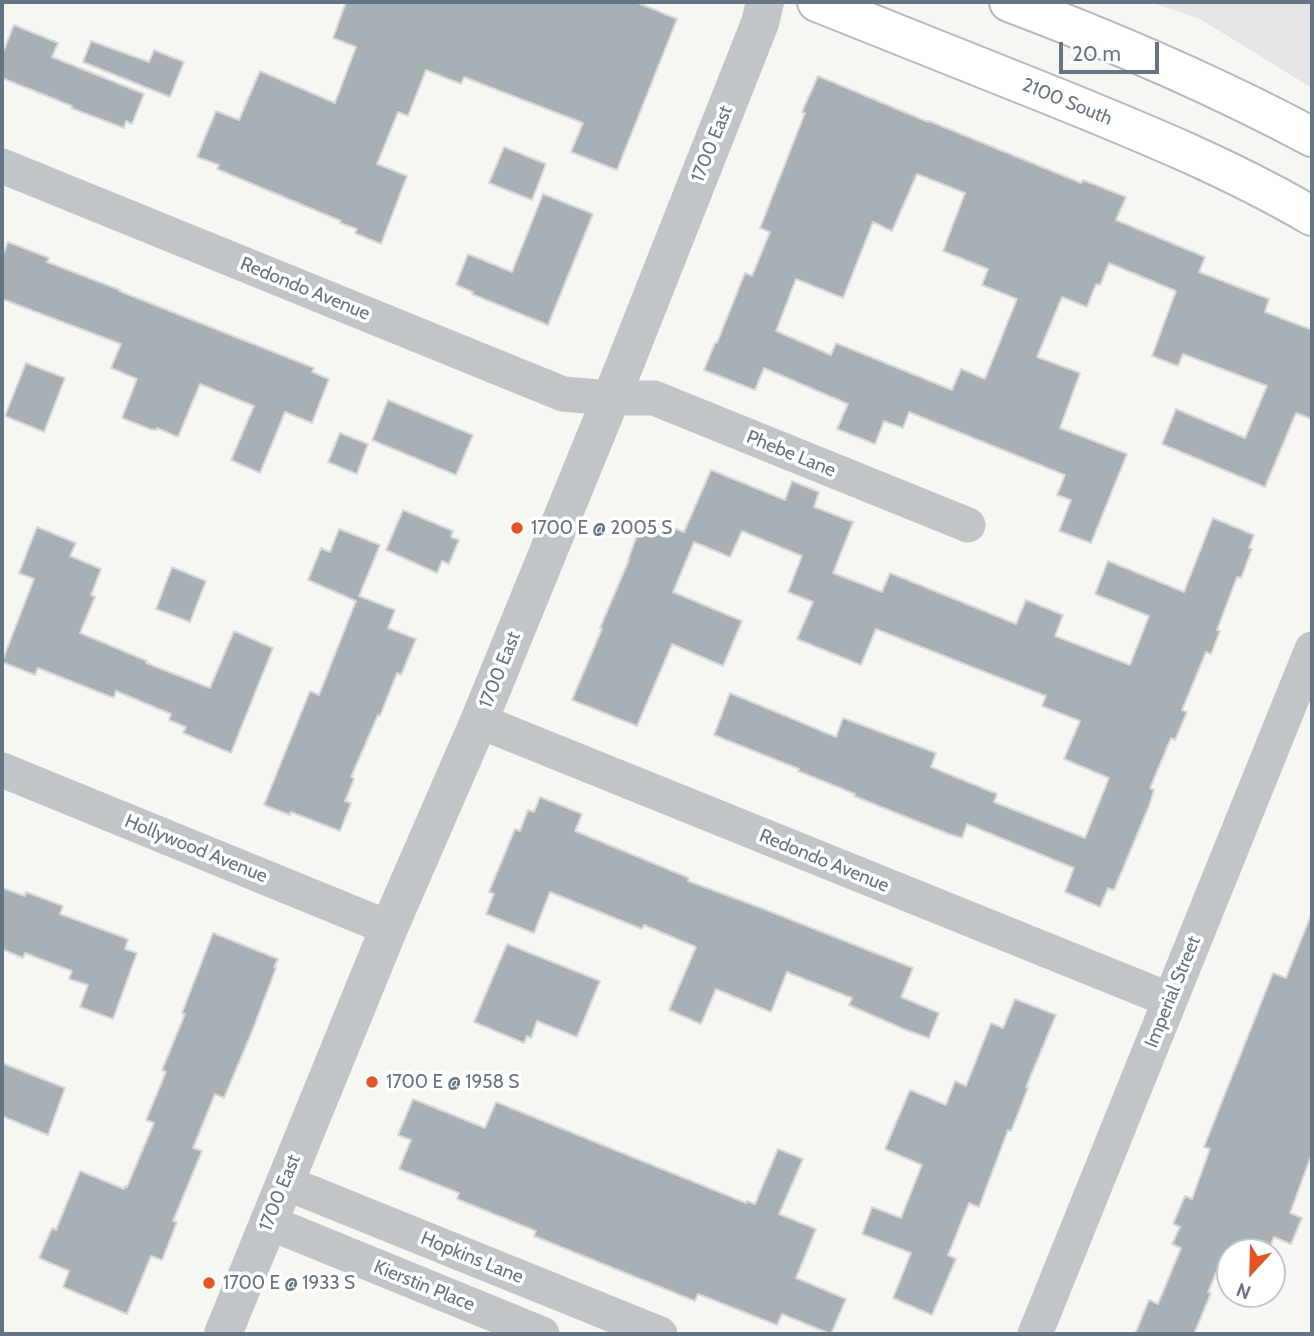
<!DOCTYPE html>
<html>
<head>
<meta charset="utf-8">
<style>
	body { margin:0 }
	#map { position:relative; width:1314px; height:1336px; overflow:hidden; background:#f6f6f3; font-family:Cabin,sans-serif }
	canvas { display:block }
	.frame { position:absolute; inset:0; border:4px solid #657584; pointer-events:none }
	.north { position:absolute; left:1216px; top:1238px; width:70px; height:70px; box-sizing:border-box; background:#fff; border:2px solid #c1c8ce; border-radius:50%; rotate:202deg; font-size:19px; font-weight:700; line-height:28px; text-align:center; color:#657584 }
	.north::after { content:''; display:block; margin:auto; width:24px; height:32px; background:#e55524; clip-path:polygon(50% 0,100% 100%,50% 72%,0 100%) }
	.scale { position:absolute; left:1059px; top:42px; width:100px; height:32px; box-sizing:border-box; border:4px solid #657584; border-top:0; padding-left:9px; font-size:21px; line-height:24px; white-space:nowrap; color:#657584; -webkit-text-stroke:5px #fff; paint-order:stroke }
</style>
</head>
<body>
<div id="map">
<canvas width="1314" height="1336"></canvas>
<div class="frame"></div>
<div class="north">N</div>
<div class="scale">20 m</div>
</div>
<script>
const ctx = document.querySelector('canvas').getContext('2d');
ctx.lineJoin = 'round';
function fillPath(path, color) {
  ctx.fillStyle = color;
  ctx.fill(path, 'evenodd');
}
function stroke(path, color, width, dash) {
  ctx.strokeStyle = color;
  ctx.lineWidth = width;
  ctx.lineCap = dash ? 'butt' : 'round';
  ctx.setLineDash(dash || []);
  ctx.stroke(path);
}
function write(font, color, halo, rows, align = 'center') {
  ctx.font = font + ' Cabin,sans-serif';
  ctx.lineWidth = 7;
  ctx.setLineDash([]);
  ctx.textBaseline = 'middle';
  ctx.strokeStyle = halo;
  ctx.fillStyle = color;
  for (const [text, x, y, turn = 0] of rows) {
    ctx.save();
    ctx.translate(x, y);
    ctx.rotate((+turn || 0) * Math.PI / 180);
    ctx.textAlign = isNaN(turn) ? turn : align;
    if (halo) ctx.strokeText(text, 0, 0);
    ctx.fillText(text, 0, 0);
    ctx.restore();
  }
}
const built = new Path2D(`
	M 1150,2 L 1312,2 L 1312,88 L 1200,19 Z`);
const building = new Path2D(`
	M 346,2 L 636,2 L 677,19 L 617,170 L 571,152 L 583,123 L 464,77 L 461,84 L 426,70 L 408,116 L 398,112 L 377,164 L 407,176 L 381,244 L 355,233 L 357,229 L 340,223 L 341,221 L 217,169 L 219,165 L 197,157 L 216,111 L 239,120 L 260,71 L 335,103 L 356,47 L 333,38 Z
	M 14,25 L 58,43 L 52,57 L 144,94 L 132,124 L 126,121 L 124,128 L 71,108 L 72,106 L 2,78 L 2,55 Z
	M 91,41 L 149,62 L 154,50 L 184,62 L 170,97 L 83,62 Z
	M 818,76 L 928,122 L 929,121 L 1081,183 L 1083,180 L 1126,197 L 1116,220 L 1205,257 L 1199,272 L 1269,299 L 1265,312 L 1312,330 L 1312,419 L 1296,413 L 1265,487 L 1162,444 L 1176,409 L 1245,438 L 1267,386 L 1183,354 L 1178,366 L 1152,356 L 1176,291 L 1109,263 L 1100,285 L 1096,284 L 1087,307 L 1062,297 L 1037,357 L 1080,373 L 1060,428 L 1127,454 L 1091,543 L 1059,531 L 1071,500 L 1057,495 L 1065,475 L 909,412 L 903,428 L 884,421 L 875,444 L 837,429 L 848,404 L 764,368 L 755,390 L 704,370 L 715,343 L 717,343 L 745,273 L 752,276 L 770,232 L 760,228 L 805,113 L 802,112 ZM 917,174 L 965,193 L 943,251 L 988,269 L 982,285 L 1017,299 L 985,379 L 961,369 L 952,390 L 836,343 L 831,355 L 776,331 L 796,279 L 843,298 L 873,222 L 892,231 Z
	M 504,147 L 546,164 L 532,200 L 489,183 Z
	M 543,194 L 593,214 L 548,325 L 472,294 L 473,292 L 456,285 L 468,254 L 512,272 Z
	M 8,242 L 49,258 L 47,262 L 120,290 L 119,291 L 314,368 L 312,372 L 329,379 L 312,423 L 285,412 L 260,473 L 231,460 L 254,406 L 200,384 L 178,437 L 157,428 L 156,430 L 150,429 L 122,418 L 137,379 L 111,368 L 121,344 L 2,299 L 2,257 Z
	M 26,363 L 65,378 L 44,432 L 5,416 Z
	M 388,400 L 473,435 L 456,475 L 372,440 Z
	M 340,433 L 368,444 L 357,474 L 328,462 Z
	M 711,470 L 785,500 L 792,481 L 819,492 L 814,507 L 853,522 L 833,573 L 882,592 L 890,573 L 1016,624 L 1026,600 L 1063,615 L 1055,636 L 1130,665 L 1149,616 L 1095,594 L 1108,561 L 1184,592 L 1213,518 L 1254,535 L 1249,548 L 1252,549 L 1241,578 L 1237,577 L 1217,630 L 1220,631 L 1211,654 L 1206,652 L 1182,710 L 1187,712 L 1175,740 L 1171,738 L 1150,788 L 1154,790 L 1149,806 L 1114,890 L 1108,888 L 1100,907 L 1065,892 L 1074,868 L 967,824 L 962,838 L 949,834 L 854,796 L 855,794 L 798,771 L 799,769 L 714,735 L 730,693 L 836,737 L 843,718 L 936,753 L 931,767 L 997,794 L 994,802 L 1085,838 L 1109,778 L 1064,759 L 1080,721 L 1042,706 L 1046,696 L 876,629 L 861,665 L 797,639 L 813,602 L 788,592 L 802,556 L 742,531 L 730,557 L 694,542 L 673,592 L 742,621 L 723,666 L 672,644 L 637,726 L 572,700 L 602,629 L 600,628 L 629,560 L 628,560 L 639,530 L 648,534 L 653,520 L 684,532 Z
	M 403,510 L 453,531 L 451,537 L 459,540 L 449,564 L 442,561 L 437,573 L 386,550 Z
	M 37,527 L 76,543 L 70,556 L 101,569 L 91,595 L 95,597 L 80,633 L 147,661 L 146,663 L 210,688 L 234,631 L 273,648 L 231,753 L 183,733 L 186,727 L 169,720 L 171,714 L 116,691 L 114,698 L 38,668 L 35,675 L 2,662 L 34,579 L 19,573 Z
	M 339,529 L 380,545 L 359,596 L 395,610 L 388,628 L 416,639 L 401,675 L 397,673 L 380,716 L 378,715 L 351,777 L 354,779 L 345,801 L 351,803 L 340,831 L 291,812 L 290,815 L 264,805 L 310,691 L 319,695 L 356,601 L 308,580 L 321,548 L 330,552 Z
	M 172,567 L 206,581 L 190,622 L 156,609 Z
	M 540,797 L 582,814 L 575,831 L 689,878 L 688,881 L 761,908 L 913,968 L 901,997 L 939,1013 L 929,1038 L 906,1030 L 849,1005 L 852,998 L 787,972 L 771,1012 L 716,989 L 701,1024 L 669,1010 L 696,947 L 644,925 L 642,929 L 550,892 L 534,933 L 486,914 L 494,894 L 489,892 L 515,829 L 520,831 L 528,810 L 534,812 Z
	M 2,888 L 25,896 L 26,892 L 63,906 L 60,914 L 128,939 L 125,949 L 137,953 L 113,1019 L 80,1007 L 88,985 L 69,979 L 72,971 L 25,953 L 23,958 L 2,949 Z
	M 1311,915 L 1312,1153 L 1290,1213 L 1302,1218 L 1291,1244 L 1274,1237 L 1268,1252 L 1225,1252 L 1208,1292 L 1211,1293 L 1194,1334 L 1135,1334 L 1149,1300 L 1158,1304 L 1181,1248 L 1172,1244 L 1180,1227 L 1173,1224 L 1185,1196 L 1192,1199 L 1210,1149 L 1204,1147 L 1273,973 L 1286,978 Z
	M 213,933 L 278,959 L 274,967 L 276,968 L 251,1034 L 224,1098 L 215,1094 L 193,1148 L 202,1151 L 173,1221 L 177,1222 L 162,1260 L 151,1256 L 127,1314 L 63,1287 L 69,1271 L 39,1258 L 52,1228 L 56,1230 L 80,1171 L 124,1189 L 125,1186 L 127,1187 L 154,1123 L 146,1120 L 166,1072 L 162,1070 L 185,1014 L 182,1013 Z
	M 507,944 L 600,981 L 577,1037 L 537,1021 L 531,1038 L 527,1036 L 524,1043 L 474,1022 Z
	M 1015,999 L 1056,1015 L 1026,1087 L 1028,1088 L 1011,1131 L 1008,1130 L 979,1207 L 969,1203 L 948,1255 L 956,1259 L 932,1315 L 893,1298 L 911,1253 L 862,1234 L 872,1207 L 901,1218 L 922,1165 L 885,1149 L 910,1090 L 946,1105 L 955,1081 L 966,1086 L 991,1023 L 1003,1028 Z
	M 2,1063 L 65,1088 L 48,1135 L 2,1116 Z
	M 413,1099 L 485,1128 L 496,1102 L 746,1203 L 747,1201 L 755,1204 L 778,1149 L 803,1159 L 779,1214 L 816,1229 L 796,1278 L 846,1299 L 831,1334 L 782,1314 L 777,1325 L 698,1294 L 695,1301 L 534,1236 L 536,1231 L 457,1199 L 459,1193 L 399,1169 L 411,1140 L 398,1135 Z`);
const minor = new Path2D(`
	M 2,166 L 563,394 L 611,398 L 654,398 L 968,525
	M 479,721 L 1170,1000
	M 2,770 L 389,928
	M 284,1182 L 660,1334
	M 268,1222 L 542,1334
	M 1035,1334 L 1312,649`);
const tertiary = new Path2D(`
	M 223,1334 L 389,928 L 479,721 L 625,364 L 760,23 L 765,2`);
const secondary = new Path2D(`
	M 817,2 C 898,34 979,67 1060,99 C 1146,134 1232,169 1312,216
	M 1009,2 C 1112,41 1215,85 1312,137`);
const markers = [
	[517,528,7,"#e55524"],
	[372,1082,7,"#e55524"],
	[209,1283,7,"#e55524"]
];
const streetNames = [
	["2100 South",1067,102,22],
	["1700 East",712,144,-68],
	["Redondo Avenue",305,289,22],
	["Phebe Lane",791,454,22],
	["1700 East",500,670,-68],
	["Hollywood Avenue",196,849,22],
	["Redondo Avenue",824,861,22],
	["Imperial Street",1173,992,-68],
	["1700 East",280,1193,-68],
	["Hopkins Lane",472,1258,22],
	["Kierstin Place",424,1286,22]
];
const poiNames = [
	["1700 E @ 2005 S",531,528],
	["1700 E @ 1958 S",386,1082],
	["1700 E @ 1933 S",223,1283]
];
fillPath(built, '#e4e5e4');
fillPath(building, '#a8b0b6');
stroke(building, '#d7d8d5', 2);
stroke(secondary, '#b6babf', 42);
stroke(minor, '#c1c5c8', 35);
stroke(tertiary, '#c1c5c8', 38);
stroke(secondary, '#fff', 38);
for (const [x, y, r, color] of markers) {
  const dot = new Path2D();
  dot.arc(x, y, r, 0, 2 * Math.PI);
  ctx.fillStyle = color;
  ctx.fill(dot);
  stroke(dot, '#fff', 2.5);
}
write('19px', '#657584', '#fff', streetNames);
write('19px', '#657584', '#fff', poiNames, 'left');
</script>
</body>
</html>
